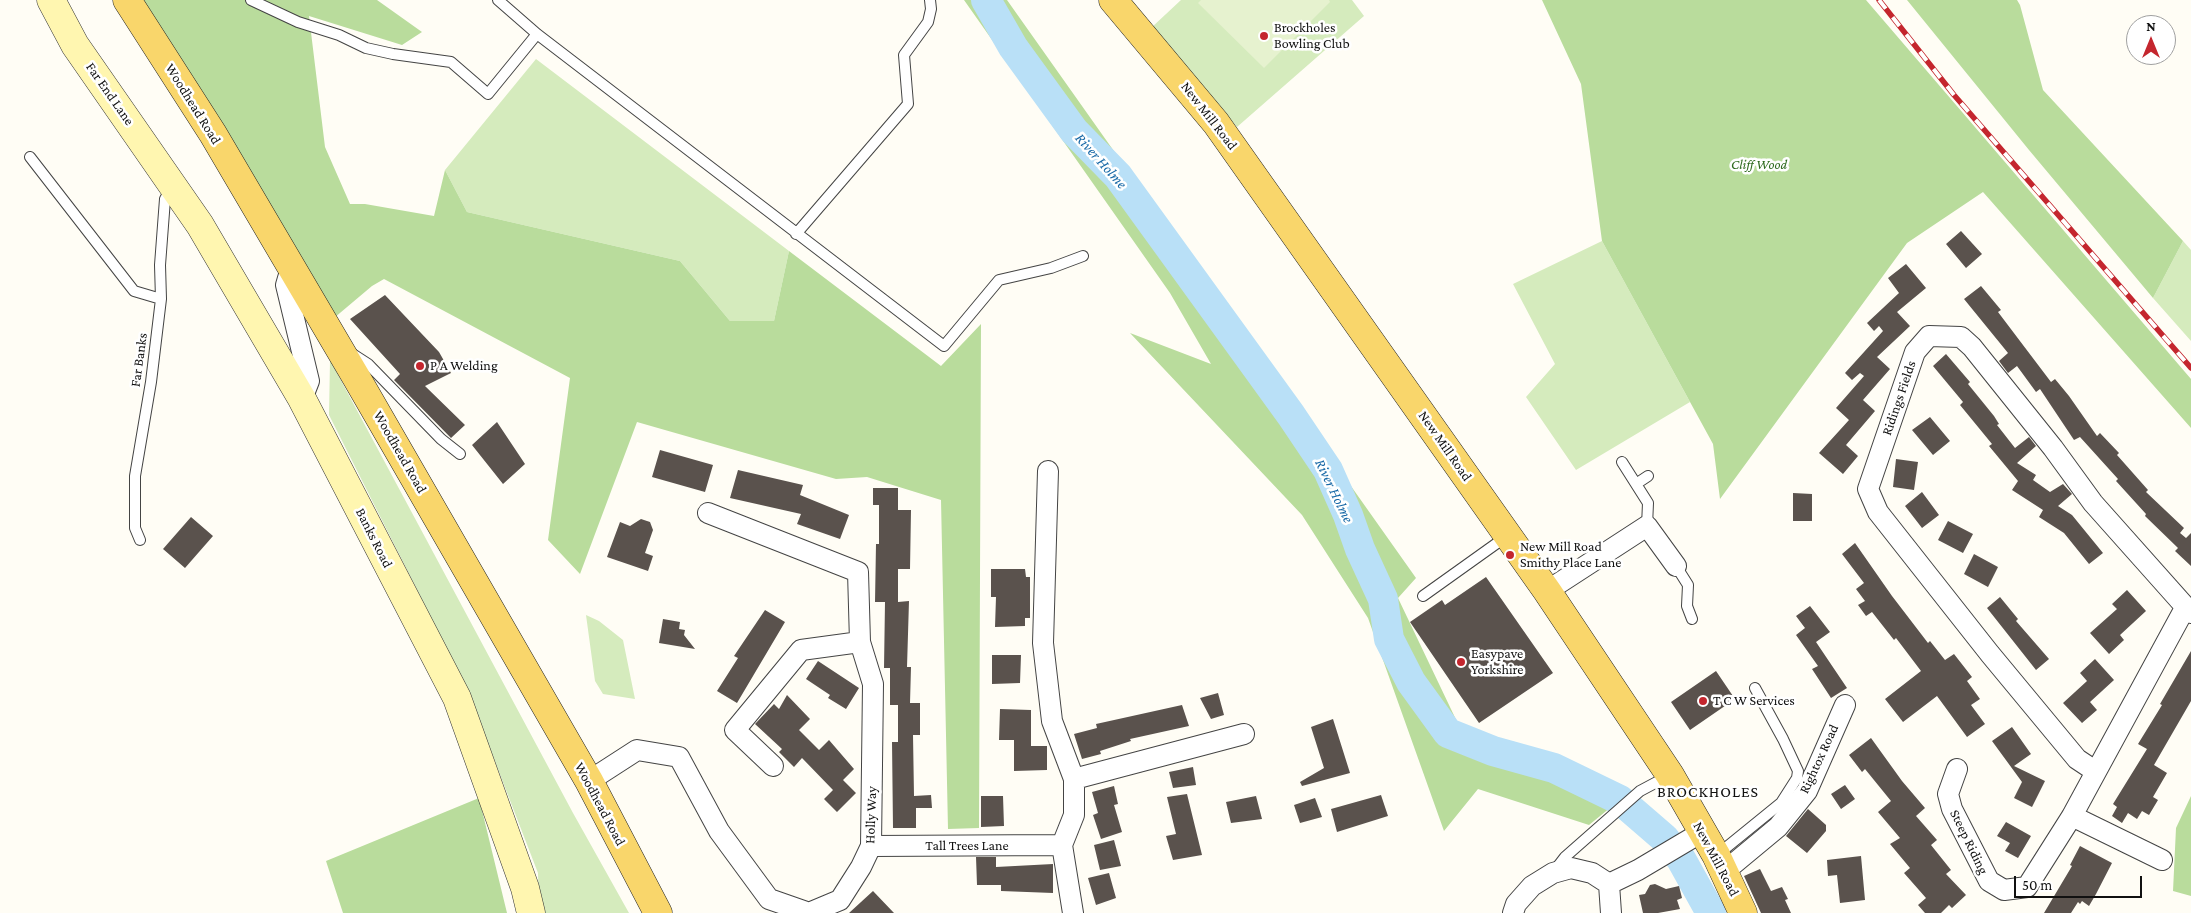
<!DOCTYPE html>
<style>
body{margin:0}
#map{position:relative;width:2191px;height:913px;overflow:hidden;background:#fffdf5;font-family:"Crimson Pro",serif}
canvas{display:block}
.north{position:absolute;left:2126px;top:15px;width:50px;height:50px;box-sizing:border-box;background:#fff;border:1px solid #a0a0a0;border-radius:50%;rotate:0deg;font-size:14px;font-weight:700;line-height:20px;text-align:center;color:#111}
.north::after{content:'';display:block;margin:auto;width:18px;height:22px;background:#c4262e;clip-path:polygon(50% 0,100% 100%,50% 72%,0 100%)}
.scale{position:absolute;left:2014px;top:876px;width:128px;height:22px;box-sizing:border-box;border:2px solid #111;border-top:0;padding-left:6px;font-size:15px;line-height:18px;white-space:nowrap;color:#111;-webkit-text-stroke:4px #fff;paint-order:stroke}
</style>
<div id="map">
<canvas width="2191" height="913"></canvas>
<div class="north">N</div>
<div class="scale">50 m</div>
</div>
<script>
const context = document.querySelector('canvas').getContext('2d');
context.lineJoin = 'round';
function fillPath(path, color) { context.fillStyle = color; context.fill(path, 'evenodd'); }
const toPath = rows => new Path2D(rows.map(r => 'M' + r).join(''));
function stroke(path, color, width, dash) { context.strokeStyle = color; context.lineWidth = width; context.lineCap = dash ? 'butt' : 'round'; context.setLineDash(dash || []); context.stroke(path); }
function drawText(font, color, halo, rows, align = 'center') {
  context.font = font + ' "Crimson Pro",serif'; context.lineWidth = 5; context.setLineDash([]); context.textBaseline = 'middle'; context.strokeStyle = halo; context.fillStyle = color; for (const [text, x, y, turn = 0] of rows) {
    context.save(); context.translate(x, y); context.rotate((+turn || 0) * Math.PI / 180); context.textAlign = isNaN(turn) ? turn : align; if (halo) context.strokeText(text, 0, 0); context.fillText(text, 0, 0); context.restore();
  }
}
const green = toPath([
 [1181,0,1352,0,1364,16,1237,127,1151,28],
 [536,59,789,251,774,321,730,321,680,261,467,212,445,170],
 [1602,241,1690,402,1576,470,1526,397,1555,364,1513,284],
 [2183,241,2191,250,2191,341,2153,298],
 [330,360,573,813,629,913,539,913,538,873,467,689,329,415],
 [586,615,599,621,623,640,635,699,603,694,595,681]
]);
const forest = toPath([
 [140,0,377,0,422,32,402,45,309,16,325,147,350,204,365,204,434,216,445,170,467,212,680,261,730,321,774,321,789,251,941,366,981,324,979,828,948,829,941,500,867,477,836,479,637,422,580,574,548,540,570,378,384,279,372,286,334,318],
 [964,0,1007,0,1416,578,1398,598,1460,728,1616,803,1589,825,1478,789,1444,831,1368,618,1302,515,1130,333,1211,364,1170,293],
 [1542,0,1866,0,2191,379,2191,428,1983,192,1907,243,1720,499,1713,444,1602,241,1581,84],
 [1907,0,2017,0,2020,5,2043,90,2183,241,2153,298,2029,150],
 [2191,796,2191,896,2173,891,2176,828],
 [479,798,507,913,343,913,326,861]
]);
const pitch = toPath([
 [1201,0,1329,0,1330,2,1264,68,1198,3]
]);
const river = toPath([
 [986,0,1013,47,1074,131,1118,176,1291,415,1328,470,1348,515,1360,549,1383,599,1389,639,1411,682,1448,733,1493,751,1554,768,1620,800,1664,838,1681,859,1711,913]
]);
const building = toPath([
 [1961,231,1982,254,1966,268,1946,244],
 [1906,264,1926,288,1897,312,1910,326,1877,357,1890,369,1863,400,1875,411,1846,445,1858,456,1843,474,1819,453,1849,420,1836,408,1864,376,1860,373,1852,380,1845,373,1883,331,1879,326,1874,331,1867,323,1899,293,1888,278],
 [1981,286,2001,310,1998,312,2051,382,2055,379,2069,396,2097,436,2100,433,2119,453,2117,455,2148,490,2146,492,2184,528,2180,533,2186,538,2191,533,2191,566,2175,551,2178,548,2145,516,2146,514,2116,481,2118,479,2080,437,2074,440,2040,389,2036,392,2017,366,2008,373,1999,361,2008,353,1964,299],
 [385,295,439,352,451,373,425,386,465,425,451,438,394,380,400,374,350,319],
 [1946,354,1970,382,1968,384,1994,416,1999,424,1997,425,2015,448,2029,437,2036,446,2017,463,2036,475,2033,480,2050,492,2063,484,2072,494,2058,506,2072,515,2103,553,2089,564,2064,533,2039,517,2043,510,2012,490,2018,481,1989,446,1992,444,1960,405,1963,402,1933,366],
 [1930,417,1950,441,1933,455,1912,430],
 [497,422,525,464,503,484,472,445],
 [660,450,713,465,705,492,652,477],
 [1896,459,1918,462,1914,490,1893,487],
 [738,470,803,485,800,495,849,515,840,539,797,524,801,514,730,498],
 [873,488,898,488,898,510,911,510,910,569,898,569,898,602,909,601,907,667,911,667,910,703,920,703,920,735,913,735,914,796,931,795,932,808,916,808,916,828,893,828,892,742,898,742,898,705,890,705,890,668,884,668,885,602,875,602,876,544,879,544,879,505,873,505],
 [1922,492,1939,515,1922,528,1905,506],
 [1793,493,1812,494,1812,521,1793,521],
 [191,517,213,536,185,568,163,549],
 [641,519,650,522,653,530,645,553,653,556,648,571,607,557,620,522,630,526],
 [1948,521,1973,534,1963,553,1938,540],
 [1855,543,1892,596,1928,643,1930,641,1945,660,1954,654,1972,677,1967,681,1980,699,1971,705,1985,724,1967,737,1937,696,1903,722,1885,699,1921,671,1896,638,1894,640,1872,612,1866,616,1858,605,1865,601,1856,589,1864,583,1842,554],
 [1974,554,1998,567,1988,587,1964,574],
 [991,569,1025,569,1026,577,1030,577,1030,618,1025,618,1025,626,995,627,996,597,991,597],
 [1486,577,1553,673,1479,723,1410,622,1442,600,1445,605],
 [2127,590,2146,611,2120,635,2124,640,2109,654,2090,633,2117,609,2112,604],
 [2000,597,2018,619,2016,621,2049,659,2036,670,1987,608],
 [1810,606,1830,632,1816,642,1847,688,1831,698,1812,669,1818,666,1796,635,1805,628,1796,616],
 [765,610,785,622,737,703,717,691,738,658,734,656],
 [663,619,680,622,679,629,685,630,684,635,695,649,659,643],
 [2191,651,2191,701,2154,765,2167,773,2153,797,2158,800,2149,815,2142,811,2137,819,2128,813,2122,823,2112,816,2117,807,2113,804,2147,749,2138,744,2162,705,2160,704],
 [992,655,1021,655,1020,683,992,684],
 [2095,659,2114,680,2090,702,2097,710,2082,723,2063,703,2087,681,2080,673],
 [818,661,859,688,846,709,828,698,830,695,806,679],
 [1716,671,1735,699,1690,730,1671,702],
 [1218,693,1224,715,1211,719,1200,698],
 [787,695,810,719,799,730,819,750,829,740,854,769,843,780,856,793,837,812,824,799,833,790,802,758,794,767,779,752,782,749,755,724,774,704,779,709],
 [1182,705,1189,726,1130,739,1131,741,1100,751,1101,754,1082,759,1074,734,1097,728,1096,724],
 [1000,709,1031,710,1031,746,1047,746,1047,770,1014,771,1014,740,999,740],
 [1333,719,1350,773,1302,786,1300,782,1324,768,1311,727],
 [2012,727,2031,754,2014,766,2045,781,2032,807,2014,798,2022,782,1992,741],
 [1871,738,1902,781,1925,808,1916,816,1937,840,1931,845,1951,870,1946,874,1966,895,1952,908,1949,905,1941,913,1925,913,1918,905,1926,898,1904,873,1910,868,1890,844,1900,838,1878,812,1891,801,1865,769,1862,772,1849,755],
 [1193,767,1196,785,1173,788,1169,772],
 [1845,785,1855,799,1841,809,1831,794],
 [1114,786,1118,804,1114,805,1122,832,1101,839,1093,815,1098,813,1092,792],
 [1187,794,1202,855,1173,860,1166,836,1176,834,1167,797],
 [1381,795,1388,816,1337,832,1331,809],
 [981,796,1003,796,1004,826,981,827],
 [1256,796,1262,819,1231,823,1226,802],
 [1315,798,1322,817,1300,823,1294,805],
 [1808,809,1826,825,1826,831,1807,853,1786,836],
 [2006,822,2031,836,2018,858,2005,851,2010,843,1997,836],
 [1114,840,1121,866,1100,870,1094,845],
 [2080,846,2112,863,2096,894,2089,906,2082,901,2080,904,2078,902,2071,913,2044,913,2072,866,2070,865],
 [1861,856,1865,900,1840,903,1837,875,1828,876,1827,860],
 [976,857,996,857,996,867,1053,864,1053,893,1001,891,1001,885,977,885],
 [1760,869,1771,891,1782,887,1788,899,1785,900,1791,913,1761,913,1744,876],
 [1109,873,1116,898,1096,905,1088,878],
 [1655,884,1666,889,1679,886,1682,898,1677,900,1680,909,1658,913,1643,913,1639,895,1645,894,1650,885],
 [873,891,894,913,849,913]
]);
const lane = toPath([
 [251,0,298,22,339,35,366,48,393,54,451,62,488,94,537,34],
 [498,0,537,34,944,346,999,280,1051,268,1083,256],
 [30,157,134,291,161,299],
 [796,234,908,104,904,55,928,22,931,9,930,0],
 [351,353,368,364,441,439,460,454],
 [1622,462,1648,503,1647,526],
 [1636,484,1648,476],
 [140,540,135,528,135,476,151,382,161,299,160,265,165,199,172,187],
 [1676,566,1688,585,1687,606,1692,619],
 [1423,596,1507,536],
 [1717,855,1781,803,1797,778,1798,771,1783,739,1755,688],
 [1555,870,1565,857,1640,791,1670,775]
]);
const street = toPath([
 [291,268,286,285,309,381,302,399],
 [1048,471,1043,643,1052,721,1074,779,1074,815,1062,845,1073,913],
 [1547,591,1647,526,1676,566],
 [773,766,735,730,801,650,860,642],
 [1957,769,1948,794,1952,809,1989,881,2004,890,2027,887,2072,816,2185,608],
 [2095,771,2077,759,1990,654,1878,512,1868,489,1915,352,1929,336,1961,337,1972,347,2053,448,2093,503,2191,613],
 [1074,779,1244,734],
 [589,781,637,750,679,757,719,831,769,899,809,913,840,900,861,867,871,846,873,684,860,642,858,572,708,513],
 [2072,816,2162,860],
 [871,846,1062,845],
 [1725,871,1778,827,1807,791,1845,705],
 [1609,884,1611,913],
 [1513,913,1516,904,1532,886,1553,873,1571,868,1592,873,1609,884,1638,870,1702,832]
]);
const secondary = toPath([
 [51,0,75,45,200,225,302,399,457,698,525,888,531,913]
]);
const primary = toPath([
 [127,0,213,134,356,377,589,781,658,913],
 [1113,0,1216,123,1547,591,1670,775,1716,855,1743,913]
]);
const rail = toPath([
 [1879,0,1954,95,2191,368]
]);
const markers = [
 [1264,36,5,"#c4262e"],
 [420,366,5,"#c4262e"],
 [1510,555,5,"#c4262e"],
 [1461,662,5,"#c4262e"],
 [1703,701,5,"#c4262e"]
];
const poiNames = [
 ["Brockholes",1274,28],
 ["Bowling Club",1274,44],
 ["P A Welding",430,366],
 ["New Mill Road",1520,547],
 ["Smithy Place Lane",1520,563],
 ["Easypave",1471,654],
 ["Yorkshire",1471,670],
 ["T C W Services",1713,701]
];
const streetNames = [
 ["Far End Lane",110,94,55],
 ["Woodhead Road",193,104,58],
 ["New Mill Road",1209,116,52],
 ["Far Banks",139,360,-82],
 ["Ridings Fields",1899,398,-71],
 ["New Mill Road",1445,446,55],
 ["Woodhead Road",400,452,60],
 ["Banks Road",374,538,63],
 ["Rightox Road",1819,759,-65],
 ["Woodhead Road",600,804,62],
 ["Holly Way",871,815,-88],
 ["Steep Riding",1969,842,64],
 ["Tall Trees Lane",967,846],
 ["New Mill Road",1716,859,62]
];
const parkNames = [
 ["Cliff Wood",1759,165]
];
const waterNames = [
 ["River Holme",1101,161,48],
 ["River Holme",1334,491,64]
];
const quarterNames = [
 ["BROCKHOLES",1708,792]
];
fillPath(green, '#d5ebbd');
fillPath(forest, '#b9dc9c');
fillPath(pitch, '#e6f2cf');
stroke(river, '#b9e0f7', 30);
fillPath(building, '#5a524d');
stroke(lane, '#444', 12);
stroke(street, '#444', 22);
stroke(secondary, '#333', 29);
stroke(primary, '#222', 29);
stroke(lane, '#fff', 10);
stroke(street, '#fff', 20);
stroke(secondary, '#fff6b0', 28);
stroke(primary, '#f9d66b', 28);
stroke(rail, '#c4262e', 5.5);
stroke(rail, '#fff', 4, [11]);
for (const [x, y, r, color] of markers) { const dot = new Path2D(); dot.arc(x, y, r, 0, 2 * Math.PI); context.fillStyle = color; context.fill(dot); stroke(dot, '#fff', 2); }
drawText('14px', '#111', '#fff', poiNames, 'left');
drawText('14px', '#111', '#fff', streetNames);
drawText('italic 14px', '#2f6b1f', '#fff', parkNames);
drawText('italic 15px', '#1768a6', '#fff', waterNames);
context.letterSpacing = '1px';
drawText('16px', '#111', '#fff', quarterNames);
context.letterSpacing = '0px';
</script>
